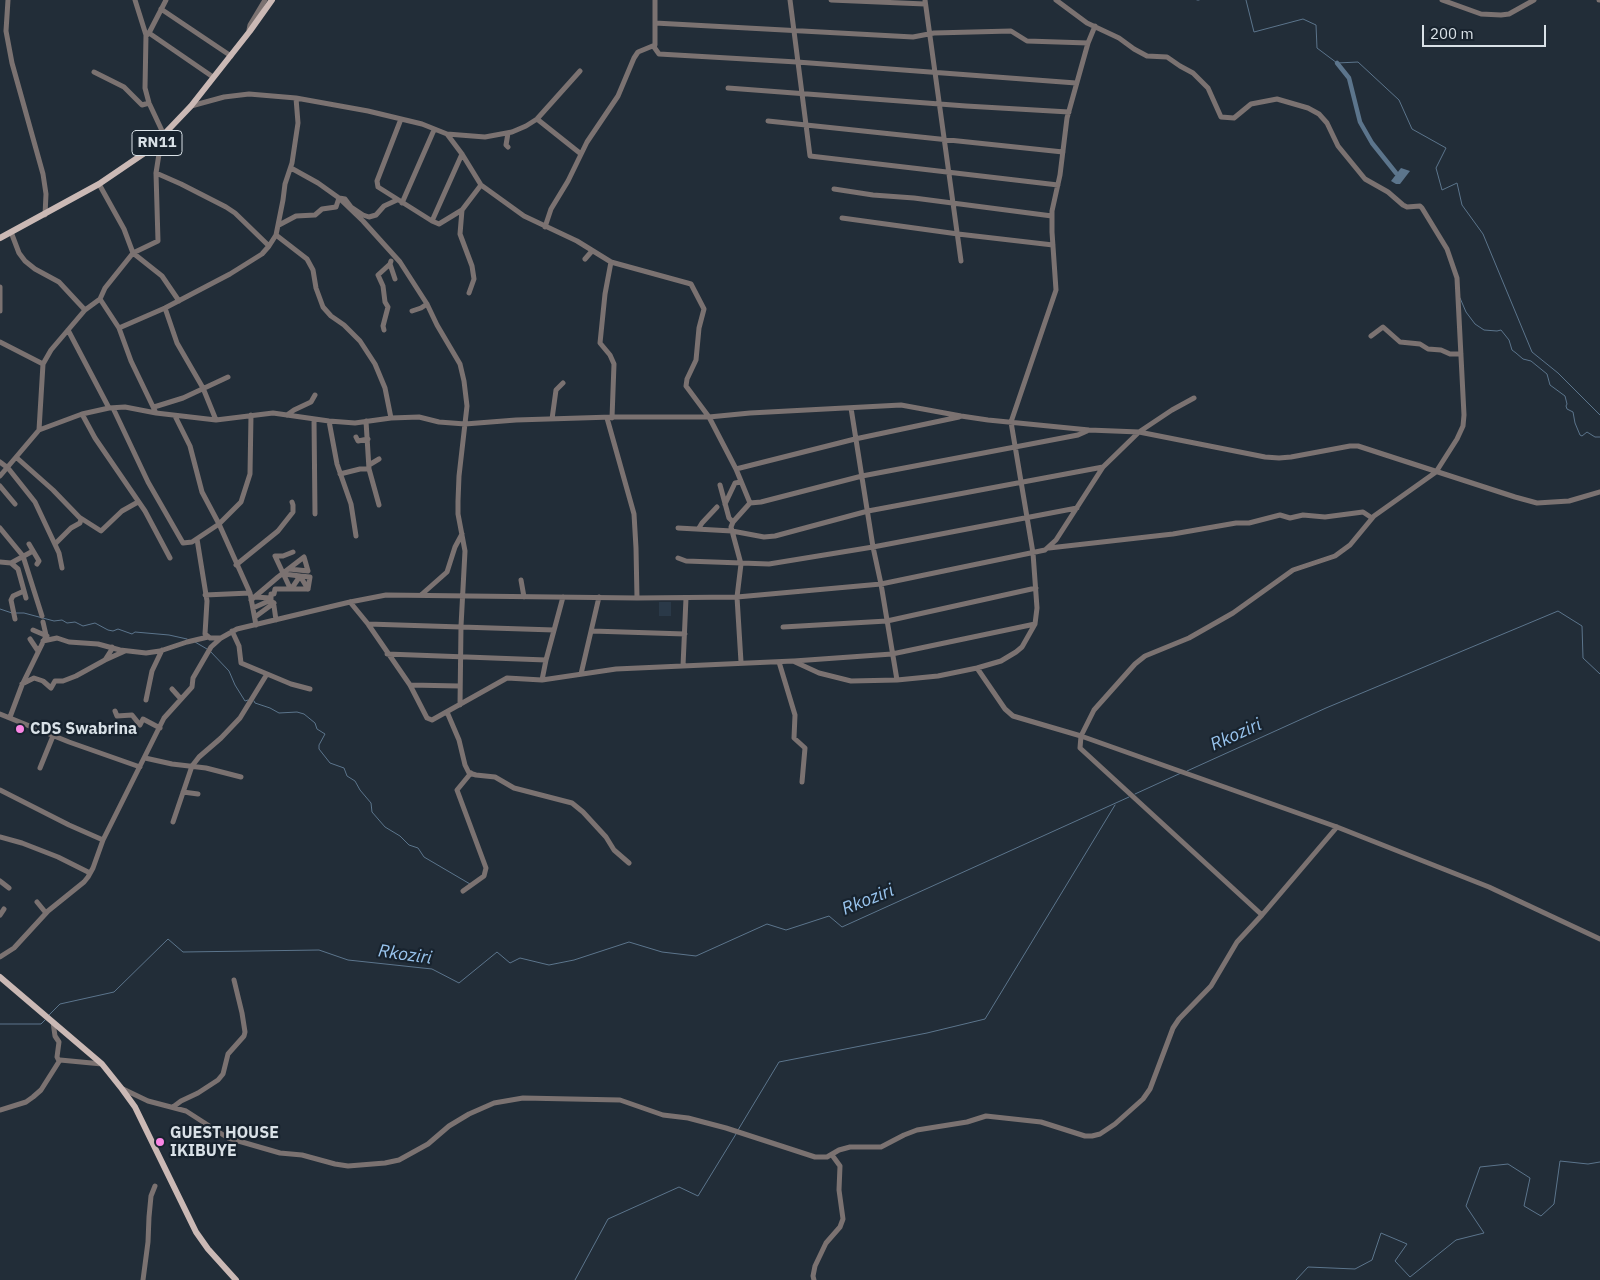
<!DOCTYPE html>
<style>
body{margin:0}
#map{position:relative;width:1600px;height:1280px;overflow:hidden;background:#222d38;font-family:"IBM Plex Sans",sans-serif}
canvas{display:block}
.scale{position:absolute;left:1422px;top:25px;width:124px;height:22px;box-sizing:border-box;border:2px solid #d9e1e7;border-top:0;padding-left:6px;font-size:15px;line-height:18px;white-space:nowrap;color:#d9e1e7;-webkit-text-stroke:4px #18232e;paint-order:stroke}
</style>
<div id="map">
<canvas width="1600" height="1280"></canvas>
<div class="scale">200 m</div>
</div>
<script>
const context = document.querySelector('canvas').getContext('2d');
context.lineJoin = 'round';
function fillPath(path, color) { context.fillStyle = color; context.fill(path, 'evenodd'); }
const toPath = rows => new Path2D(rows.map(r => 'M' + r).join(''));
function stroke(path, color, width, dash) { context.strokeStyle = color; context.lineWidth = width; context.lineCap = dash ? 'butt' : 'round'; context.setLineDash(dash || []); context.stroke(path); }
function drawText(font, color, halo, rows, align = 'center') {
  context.font = font + ' "IBM Plex Sans",sans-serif'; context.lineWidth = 4.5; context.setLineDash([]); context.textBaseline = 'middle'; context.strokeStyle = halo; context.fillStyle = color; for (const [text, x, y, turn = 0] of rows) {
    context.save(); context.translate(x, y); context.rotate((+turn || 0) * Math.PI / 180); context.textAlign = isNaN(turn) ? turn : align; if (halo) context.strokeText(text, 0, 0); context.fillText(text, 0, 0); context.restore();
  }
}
const built = toPath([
 [659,602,671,602,671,616,659,616]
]);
const water = toPath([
 [1401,168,1410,171,1400,184,1396,184,1391,181]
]);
const stream = toPath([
 [1197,0,1199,0],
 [1246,0,1254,32,1303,19,1316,25,1317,48,1337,63,1358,62,1399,100,1412,129,1446,148,1436,168,1442,190,1457,183,1462,205,1483,234,1532,352,1558,373,1600,415],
 [1460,298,1466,312,1475,324,1484,330,1497,331,1501,330,1509,340,1512,350,1516,353,1523,359,1531,361,1547,374,1550,385,1565,396,1567,404,1566,406,1567,409,1573,412,1575,423,1580,435,1582,436,1587,432,1595,437,1600,437],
 [0,609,12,613],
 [16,613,24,613,54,621,62,620,67,623,75,622,83,626,95,623,108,630,113,631,118,629,132,634,135,632,169,635,187,639],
 [195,642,207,649],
 [210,651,229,671,235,685,245,701,248,700],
 [254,701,255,703,270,708,279,713,297,712,304,714,315,723,317,729,325,734,319,745,319,749,330,763,344,768,347,776,355,781,360,790,371,803,372,812,385,827,400,836,409,845,418,848,424,857,470,884],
 [1187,771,1326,708,1558,611,1582,626,1583,658,1600,674],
 [1135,794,1181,773],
 [49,1015,60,1004,114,992,168,939,183,952,319,950,348,960,432,969,459,983,497,952,510,963,520,958,549,965,574,960,629,942,662,952,696,956,767,924,786,930,829,916,842,927,1129,797],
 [0,1024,41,1024,45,1020],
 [738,1130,779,1062,927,1033,985,1019,1115,805],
 [575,1280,608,1219,679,1187,698,1196,736,1134],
 [1296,1280,1308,1267,1355,1269,1372,1260,1381,1233,1407,1244,1395,1261,1410,1277,1456,1240,1484,1233,1466,1206,1480,1167,1508,1164,1530,1178,1524,1206,1541,1216,1554,1204,1560,1161,1588,1164,1600,1162]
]);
const canal = toPath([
 [1337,63,1349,78,1360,122,1372,143,1396,173]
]);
const minor = toPath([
 [8,0,6,31,12,63,43,174,46,194,45,215],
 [790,0,810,156,1058,185],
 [831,0,925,4],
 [925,0,961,261],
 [1056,0,1087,23,1119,38,1134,49,1147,56,1167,57,1180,66,1193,73,1208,88,1221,117,1234,118,1251,104,1277,99,1308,108,1319,114,1327,123,1338,146,1365,179,1388,192,1403,205,1407,207,1420,206,1422,208,1447,249,1457,278,1464,415,1463,426,1457,439,1436,472,1374,516,1350,545,1335,556,1293,570,1233,613,1189,638,1145,656,1135,664,1094,710,1081,736,1080,748,1262,915],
 [1442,0,1481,14,1501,15,1509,14,1534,0],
 [1599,0,1600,0],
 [161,9,231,56],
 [655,23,913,37,934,33,1011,31,1027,41,1088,43],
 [249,30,250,25,265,0],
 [149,33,213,77],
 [147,35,149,33,166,0],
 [654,47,659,54,797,62,1076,83],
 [94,72,124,87,142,105,149,103],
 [728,88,966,106,1069,112],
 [191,106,224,97,249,94,296,98,368,111,422,124,447,134,462,154,481,185,524,216,577,241,611,262,691,284,704,309,699,328,696,360,687,379,686,386,709,417,736,469,750,503],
 [401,119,377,181,378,187,432,221,439,224,462,210,481,185],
 [537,119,581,154],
 [768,121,1063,152],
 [508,133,506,145,508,147],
 [447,134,485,137,512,132,526,126,537,119,580,71],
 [291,168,318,183,339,198,363,221,400,262,427,304,437,325,460,364,464,381,467,406,459,476,458,501,458,514,465,551,461,626,460,705],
 [156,173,181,184,226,207,235,213,269,246],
 [99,184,124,229,133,253,162,276,179,301],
 [834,189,873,195,914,198,1052,216],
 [402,203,434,130],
 [462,210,460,234,472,266,474,279,469,293],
 [842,218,958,234,1053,245],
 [432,221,462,154],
 [279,225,296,216,315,215,322,209,336,207,339,198,345,199,351,207,363,215,369,217,376,215,384,206,397,200],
 [545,227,551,209,568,181,587,142,618,96,634,58,638,52,655,45,655,0],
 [11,232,19,253,25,261,35,269,59,282,85,310],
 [276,235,307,259,313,270,316,288,323,307,331,316,344,325,360,341,375,364,385,388,391,418],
 [585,259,592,251],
 [391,261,390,264,395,279],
 [611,262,605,294,600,343,610,355,614,364,612,418],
 [0,287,0,311],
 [100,299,119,328,131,361,156,413],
 [165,308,177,343,203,388,216,420],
 [412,311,421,308,427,304],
 [119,328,165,308,230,274,262,254,269,246,276,235,283,200,285,184,292,163,298,123,296,98],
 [68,330,109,408],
 [384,330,383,326,388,307,385,302,383,286,378,275,390,264],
 [1371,336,1383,327,1400,342,1420,344,1428,349,1441,350,1450,354,1461,354],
 [0,342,43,364],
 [154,407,183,398,228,377],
 [113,408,148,482,183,543,192,542,219,524,241,502,250,474,251,415],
 [851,408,873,547,881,584,897,680],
 [82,414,95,438,145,511,170,558],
 [287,415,294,410,311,402,315,395],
 [175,416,190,446,202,492,219,524,250,593,256,625],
 [607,418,634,514,636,548,637,598],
 [314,419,315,514],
 [552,419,556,390,563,383],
 [329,421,337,464,351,504,356,536],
 [366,421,369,469,379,505],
 [39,430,82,414,109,408,125,407,156,413,216,420,273,413,329,421,355,423,391,418,419,417,439,422,465,424,516,420,612,417,709,417,750,413,901,405,961,416,988,420,1089,430,1139,432,1172,410,1194,398],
 [356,437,358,441,368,439],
 [17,458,53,490,81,519,80,523,71,528,55,544],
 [0,462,8,468,35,502,59,553,62,568],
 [369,465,379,459],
 [736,469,855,439,959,417],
 [340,474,360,469,369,469],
 [0,476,39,430,43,364,51,350,85,310,100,299,105,288,133,253,158,241,156,173,159,154,164,135,149,103,145,88,146,35,135,0],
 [720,485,729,518,733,522],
 [0,486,15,504],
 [725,504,735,483,741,482],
 [79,517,101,531,122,511,138,502],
 [0,528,23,556,42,616],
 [678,528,732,531,764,537,775,536,868,511,1103,467],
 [699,528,702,523,717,507],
 [197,539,207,601,205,634,210,638,221,638],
 [29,544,39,561,37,564],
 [1049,548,1173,534,1236,523,1249,523,1280,515,1290,518,1303,515,1325,517,1363,512,1372,518],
 [678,558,686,561,769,564,873,547,1077,508],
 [0,562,11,563,33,551],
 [11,563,18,569,26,598],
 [236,565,278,531,293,512,293,505,292,502],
 [284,574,300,576,292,588],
 [521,580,524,597],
 [290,588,275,556,283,556,293,552],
 [205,595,250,593],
 [421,595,447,572,455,547,462,534],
 [254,597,271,598],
 [251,600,278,577,304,557,308,571,289,569],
 [350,602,368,624,410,685,427,718,432,720,507,678,542,680,616,669,793,661,819,673,851,681,897,680,938,676,977,668,1001,661,1016,652,1022,647,1035,624,1037,608,1033,553,1011,422,1056,290,1052,232,1052,211,1060,175,1067,118,1088,43,1095,26],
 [253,608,271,600],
 [255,617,274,603],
 [15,619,11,600,13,596,24,591],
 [276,620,274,606,271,600,271,594,274,594,275,589,308,589,310,577,300,576,308,589],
 [368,624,554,630],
 [783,627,887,621,1036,588],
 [33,630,47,636],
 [232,631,239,646,241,663,291,684,310,689],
 [592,631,685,634],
 [30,639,38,651],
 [43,641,57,638,69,642,98,644,120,650,146,653,160,651,187,642,208,637],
 [387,654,546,660],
 [105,660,125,651],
 [794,661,892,654,1035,624],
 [741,662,737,597,741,564,731,527,733,522,750,503,761,502,862,476,1015,447,1078,435,1087,431],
 [779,662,795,715,794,738,805,748,802,782],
 [683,666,686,598],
 [977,668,1005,709,1013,716,1081,736,1337,827,1489,887,1600,939],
 [581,674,599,597],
 [542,680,546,660,563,597],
 [22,684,34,678,43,681,51,688,55,681,63,681,76,676,105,660,112,649,112,647],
 [410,685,459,686],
 [172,689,181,699],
 [146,700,152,671,162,650],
 [115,711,117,716,132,715,140,725,143,719,160,728],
 [447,712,459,740,465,765,469,773,476,775,495,777,514,788,572,803,583,812,606,837,614,850,629,863],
 [0,714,69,742,140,767],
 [10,717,22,685,45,638,46,635,43,622],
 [145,758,172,764,206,768,241,777],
 [40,768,53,736],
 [0,790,69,825,103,840],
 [183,792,198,794],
 [173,822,192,766,199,757,221,738,240,718,267,674],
 [0,837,22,843,58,857,90,873],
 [0,881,9,888],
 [463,891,484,876,486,868,457,790,471,773],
 [37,902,46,913],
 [0,915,4,909],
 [0,957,14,948,48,911,84,882,88,877,93,868,103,840,164,718,192,687,193,678,211,647,221,638,237,629,350,602,386,595,637,598,737,597,881,584,1045,550,1056,540,1103,467,1139,432,1265,457,1279,458,1291,457,1350,446,1358,446,1515,497,1537,503,1569,501,1600,492],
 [53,1022,55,1036,59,1042,57,1057,59,1061],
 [123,1089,148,1101,186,1111,228,1138,280,1153,302,1155,335,1164,348,1166,385,1163,399,1160,428,1144,449,1126,469,1114,494,1103,523,1098,620,1100,663,1115,688,1118,726,1128,815,1157,827,1157,839,1150,850,1147,881,1147,904,1135,917,1130,967,1122,986,1116,1041,1122,1085,1136,1092,1136,1100,1134,1115,1124,1143,1099,1150,1089,1173,1028,1179,1019,1211,986,1237,942,1262,915,1337,827],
 [173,1107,181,1101,198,1093,218,1080,223,1074,228,1054,244,1036,245,1032,242,1013,234,980],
 [0,1110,26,1102,33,1097,41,1090,60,1060,102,1064],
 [143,1280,148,1242,149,1217,151,1196,155,1186],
 [814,1280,813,1276,815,1266,826,1243,840,1227,843,1219,839,1190,840,1166,832,1155]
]);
const major = toPath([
 [0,238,99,184,149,150,191,106,250,31,272,0],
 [0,977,102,1064,122,1089,135,1107,196,1232,208,1249,236,1280]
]);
const markers = [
 [20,729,5,"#fb86e5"],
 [160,1142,5,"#fb86e5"]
];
const shields = [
 [157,143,50]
];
const shieldNames = [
 ["RN11",157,143]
];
const poiNames = [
 ["CDS Swabrina",30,729],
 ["GUEST HOUSE",170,1133],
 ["IKIBUYE",170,1151]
];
const waterNames = [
 ["Rkoziri",1236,735,-24],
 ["Rkoziri",868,900,-22],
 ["Rkoziri",405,955,8]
];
fillPath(built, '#2a3948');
fillPath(water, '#5c758c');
stroke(stream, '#5c758c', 1);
stroke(canal, '#5c758c', 4.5);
stroke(minor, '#7b7271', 5);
stroke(major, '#cbb9b5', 6);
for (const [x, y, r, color] of markers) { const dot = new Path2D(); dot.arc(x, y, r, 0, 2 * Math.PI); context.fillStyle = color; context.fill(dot); stroke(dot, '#18232e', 2); }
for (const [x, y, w] of shields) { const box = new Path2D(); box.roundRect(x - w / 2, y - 12.5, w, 25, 4); context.fillStyle = '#18232e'; context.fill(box); stroke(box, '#d9e1e7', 1); }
drawText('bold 15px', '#d9e1e7', null, shieldNames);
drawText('bold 16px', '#d9e1e7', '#18232e', poiNames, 'left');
drawText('italic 18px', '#99c5ef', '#18232e', waterNames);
</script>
